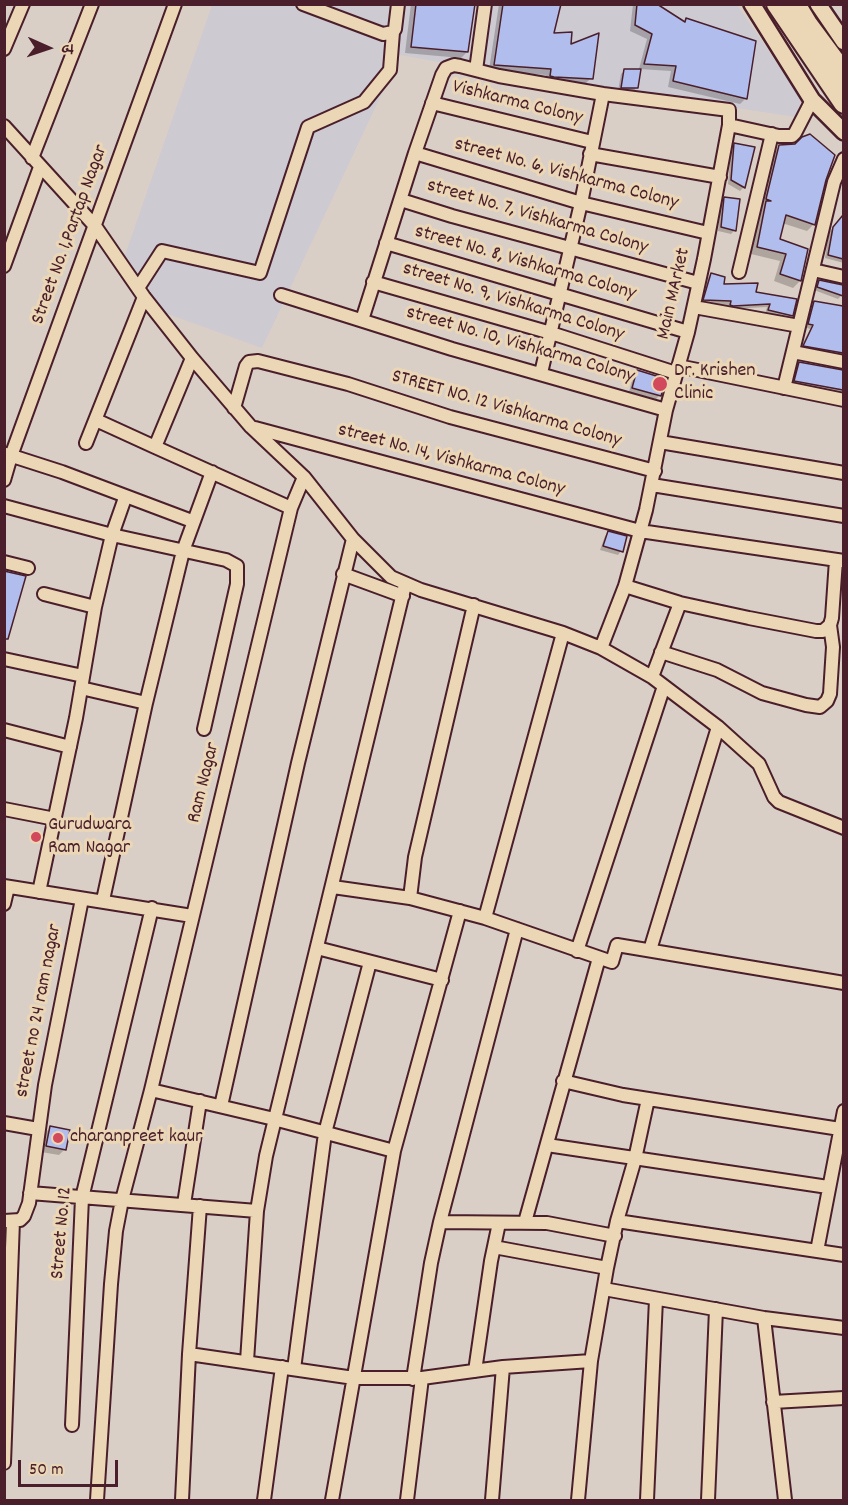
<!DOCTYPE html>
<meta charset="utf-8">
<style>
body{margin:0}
#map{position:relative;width:848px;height:1505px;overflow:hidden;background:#dacfc6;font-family:Dekko,"Playpen Sans Deva",sans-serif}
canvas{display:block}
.frame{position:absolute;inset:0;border:6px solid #4a1f2b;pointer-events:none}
.north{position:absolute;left:18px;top:18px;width:60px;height:60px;-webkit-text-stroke:4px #ebd7b5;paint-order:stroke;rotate:93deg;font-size:16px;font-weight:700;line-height:24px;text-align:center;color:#4a1f2b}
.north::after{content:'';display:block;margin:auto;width:21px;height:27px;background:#4a1f2b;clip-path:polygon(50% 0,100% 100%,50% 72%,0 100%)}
.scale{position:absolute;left:18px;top:1460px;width:100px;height:27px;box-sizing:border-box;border:3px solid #4a1f2b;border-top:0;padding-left:8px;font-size:18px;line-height:21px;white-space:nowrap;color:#4a1f2b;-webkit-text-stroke:4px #ebd7b5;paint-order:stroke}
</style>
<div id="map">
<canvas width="848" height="1505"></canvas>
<div class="frame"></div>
<div class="north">उ</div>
<div class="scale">50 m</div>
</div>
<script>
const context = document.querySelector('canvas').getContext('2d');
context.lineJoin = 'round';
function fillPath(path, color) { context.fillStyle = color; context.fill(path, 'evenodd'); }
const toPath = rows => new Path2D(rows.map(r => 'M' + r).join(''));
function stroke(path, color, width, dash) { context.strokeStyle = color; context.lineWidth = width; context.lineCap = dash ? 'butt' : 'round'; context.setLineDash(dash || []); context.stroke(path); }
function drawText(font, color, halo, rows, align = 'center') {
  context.font = font + ' Dekko,sans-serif'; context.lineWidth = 6; context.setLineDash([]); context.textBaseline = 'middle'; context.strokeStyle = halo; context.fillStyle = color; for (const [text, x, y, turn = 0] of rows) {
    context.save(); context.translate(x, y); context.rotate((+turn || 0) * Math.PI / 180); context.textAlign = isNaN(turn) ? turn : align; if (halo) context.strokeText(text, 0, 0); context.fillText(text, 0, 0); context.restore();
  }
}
const built = toPath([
 [212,5,737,5,802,99,796,117,472,68,400,55,262,348,165,313,125,255]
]);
const shadow = toPath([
 [411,4,474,4,467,52,461,58,405,53],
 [499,4,559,4,552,34,569,46,591,78,585,84,548,82,545,82,546,75,489,70],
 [633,4,654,4,683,23,686,20,745,99,740,104,668,87,671,71,639,69,647,39,630,31],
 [625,70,637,88,633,91,618,91,621,74],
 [734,145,744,187,740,191,728,184,731,149],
 [779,147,814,224,807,231,782,223,778,240,806,250,800,281,793,288,774,281,780,261,751,254,772,154],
 [724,199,735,230,731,234,718,231,721,203],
 [844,217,844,263,825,258,829,232],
 [711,274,722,285,755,293,795,300,792,316,788,320,765,314,767,307,729,309,727,309,728,305,701,303,708,278],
 [819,281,844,286,842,295,838,299,814,290],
 [814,303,844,307,844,359,800,349,810,329,805,327,810,307],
 [799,363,844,372,844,397,791,385,795,367],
 [637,372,660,395,656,399,629,392,633,376],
 [608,533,621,551,618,555,600,550,605,536],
 [51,1127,65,1149,59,1155,41,1152,45,1133]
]);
const building = toPath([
 [416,4,475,4,468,52,411,47,416,4],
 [503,4,561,4,554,33,572,32,571,44,599,33,593,79,554,77,550,76,551,69,494,65,503,4],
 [637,4,657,4,685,22,686,18,756,41,747,99,673,81,676,66,644,64,652,34,635,25,637,4],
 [624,69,641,69,638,88,621,88,624,69],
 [810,134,835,155,826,180,815,225,786,215,780,239,808,249,801,281,780,274,786,254,757,247,766,201,771,201,766,199,779,145,795,144,802,137,810,134],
 [734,143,755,147,745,188,731,180,734,143],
 [724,197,740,199,736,231,721,227,724,197],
 [843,215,843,259,828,255,833,227,843,215],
 [711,273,725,277,724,284,758,283,756,292,797,299,793,316,768,310,770,304,733,306,730,305,731,301,703,300,711,273],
 [819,280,843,285,843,296,817,287,819,280],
 [814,301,843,306,843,353,803,346,813,325,808,324,814,301],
 [799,362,843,370,843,390,794,381,799,362],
 [637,370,666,379,661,396,632,388,637,370],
 [608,531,627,536,623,552,603,546,608,531],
 [4,571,26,576,8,639,4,639,4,571],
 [50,1126,70,1130,66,1150,46,1146,50,1126]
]);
const minor = toPath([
 [303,4,383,34,393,32,395,29,398,4],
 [4,49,23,4],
 [476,70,485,4],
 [432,103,592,142],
 [729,125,779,136,792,136,795,133,812,100],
 [4,126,95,226,144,297,192,358,251,427,304,477,353,539,391,577,421,590,563,633,601,648,652,677,718,727,759,764,774,797,779,802,844,828],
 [415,153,581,203,708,233],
 [590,154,720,177],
 [32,158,92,4],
 [401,200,452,216,698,283],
 [386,243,688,332],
 [4,266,40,167],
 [813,270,844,277],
 [739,272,772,134],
 [373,282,551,333,676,373],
 [138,288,162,251,260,273,308,127,364,102,390,70,393,32],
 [281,295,452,349,666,410],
 [694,307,799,326],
 [362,320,415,153,442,75,446,68,454,65,460,66,499,76,603,94,729,110,729,125,704,259,688,332,666,410,646,510,625,586,601,648],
 [793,352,844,362],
 [192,358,155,447,291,508],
 [678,366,844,400],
 [541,373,581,203,603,94],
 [784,388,834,182,844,159],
 [234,408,246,366,249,362,258,361,348,384,450,417,655,471],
 [96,420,155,447],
 [255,428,640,531,844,561],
 [660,442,844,473],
 [86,443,144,297],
 [6,454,62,472,192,521],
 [4,480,11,456,175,4],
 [652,485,844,516],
 [4,506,112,535,226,560,237,566,237,584,204,729],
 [4,562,28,568],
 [343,574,403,596],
 [625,586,680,603,749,618,816,631,823,631,830,625,832,618,836,560],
 [44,594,95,607],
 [661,652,717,670,762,693,806,705,820,707,827,701,830,694,833,647,830,625],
 [4,659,83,676],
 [652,677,680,603],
 [81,688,146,703],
 [4,730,70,747],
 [4,809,55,819],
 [4,886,192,916],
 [333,887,410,898,485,918,612,962,617,945,844,983],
 [39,892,76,718,95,607,112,535,125,498],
 [410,898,415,857,474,605],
 [103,900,146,703,183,551,212,472],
 [4,904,8,887],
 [485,918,563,633],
 [317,948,442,980],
 [650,950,718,727],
 [577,951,664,686],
 [563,1081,623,1095,840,1129],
 [151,1090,274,1119,394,1151],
 [221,1106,298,763,353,539],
 [4,1123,38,1129],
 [547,1145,828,1187],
 [30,1193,257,1211],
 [184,1204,200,1101],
 [4,1221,20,1220,24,1216,29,1203,45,1085,82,899],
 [617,1221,844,1255],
 [440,1222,547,1223,615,1236],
 [525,1222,599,958],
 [494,1247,607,1268],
 [817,1251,844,1111],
 [604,1289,764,1318,844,1328],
 [764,1318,785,1500],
 [189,1354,354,1378,422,1378,503,1367,591,1361],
 [247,1361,257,1211,266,1156,405,585],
 [294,1369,325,1133,370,962],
 [475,1371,491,1261,499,1223],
 [413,1379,431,1263,440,1222,517,929],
 [773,1402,844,1398],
 [72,1425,82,1198,152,908],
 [4,1463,13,1221],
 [97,1500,111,1284,116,1231,122,1200,151,1090,291,508,304,477],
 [182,1500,189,1354,200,1206],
 [264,1500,282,1367],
 [332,1500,394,1151,460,911],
 [407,1500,422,1378],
 [492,1500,503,1367],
 [578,1500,591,1361,607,1268,617,1221,635,1159,648,1099],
 [647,1500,656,1299],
 [708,1500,716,1309]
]);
const tertiary = toPath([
 [752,4,812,100,844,132],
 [818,4,844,42]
]);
const primary = toPath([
 [777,4,844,103],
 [795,4,807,24,844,74]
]);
const markers = [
 [660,384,8,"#d1495b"],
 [36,837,6,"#d1495b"],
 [58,1138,6,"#d1495b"]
];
const streetNames = [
 ["Vishkarma Colony",517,104,14],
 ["street No. 6, Vishkarma Colony",566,175,15],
 ["street No. 7, Vishkarma Colony",537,218,16],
 ["Street No. 1,Partap Nagar",71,235,-70],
 ["street No. 8, Vishkarma Colony",525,264,16],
 ["Main MArket",675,294,-77],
 ["street No. 9, Vishkarma Colony",513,303,17],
 ["street No. 10, Vishkarma Colony",520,346,16],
 ["STREET NO. 12 Vishkarma Colony",506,410,16],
 ["street No. 14, Vishkarma Colony",451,461,15],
 ["Ram Nagar",205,783,-76],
 ["street no 24 ram nagar",40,1011,-79],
 ["Street No. 12",63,1233,-85]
];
const poiNames = [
 ["Dr. Krishen",674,372],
 ["Clinic",674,395],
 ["Gurudwara",48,826],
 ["Ram Nagar",48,849],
 ["charanpreet kaur",70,1138]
];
fillPath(built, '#cecad2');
fillPath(shadow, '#0003');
fillPath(building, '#b1bded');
stroke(building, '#4a1f2b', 1.5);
stroke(minor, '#4a1f2b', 16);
stroke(tertiary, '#4a1f2b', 20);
stroke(primary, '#4a1f2b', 24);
stroke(minor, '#ebd7b5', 12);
stroke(tertiary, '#ebd7b5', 15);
stroke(primary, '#ebd7b5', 20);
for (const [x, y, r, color] of markers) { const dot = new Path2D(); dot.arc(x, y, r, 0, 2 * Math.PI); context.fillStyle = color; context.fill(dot); stroke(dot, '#ebd7b5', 2); }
drawText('20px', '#4a1f2b', '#ebd7b5', streetNames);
drawText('20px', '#4a1f2b', '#ebd7b5', poiNames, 'left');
</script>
